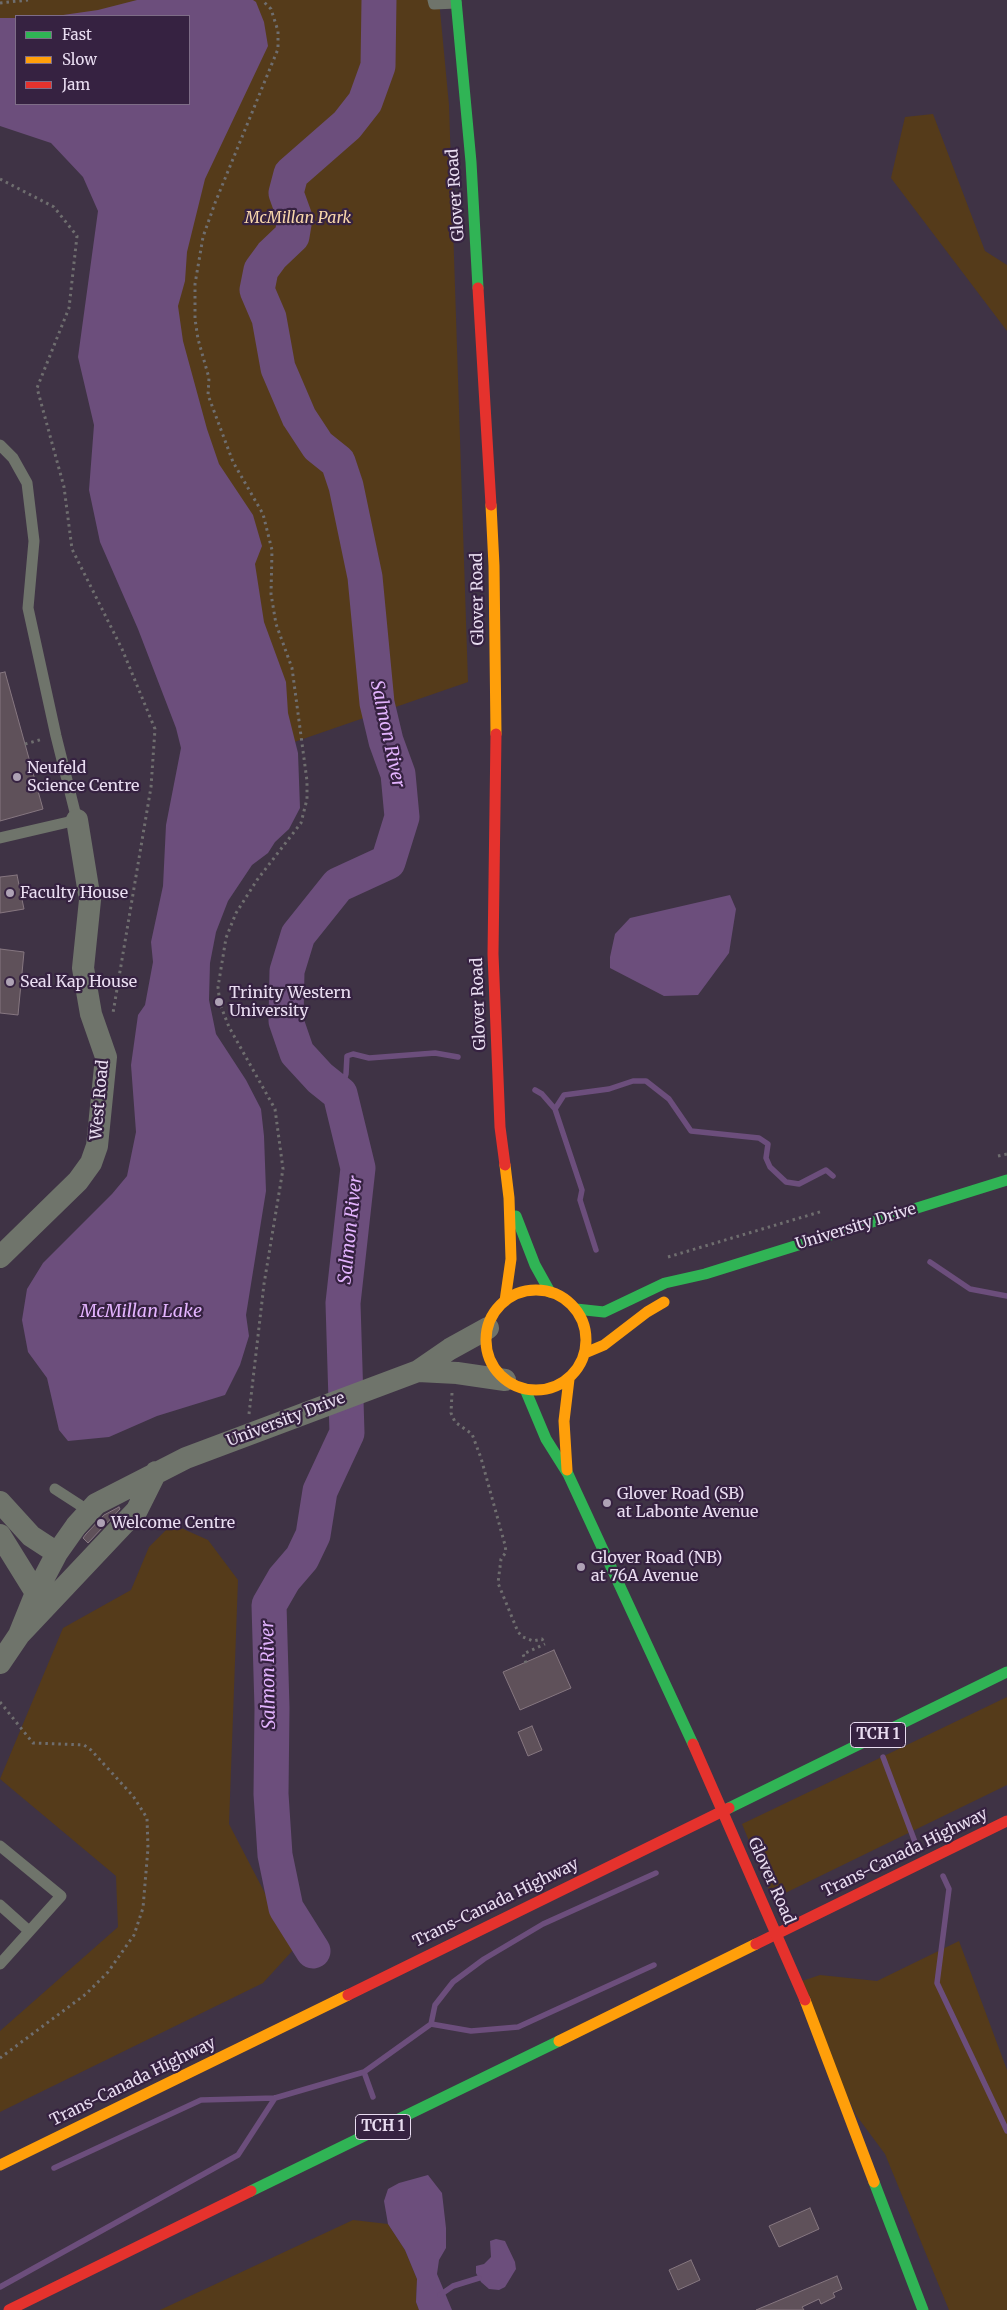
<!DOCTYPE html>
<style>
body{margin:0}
#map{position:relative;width:1007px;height:2310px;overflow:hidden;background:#3f3345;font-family:Merriweather,serif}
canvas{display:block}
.legend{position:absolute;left:15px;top:15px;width:175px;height:90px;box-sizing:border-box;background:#362241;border:1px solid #7e6d87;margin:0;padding:6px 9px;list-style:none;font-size:15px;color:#e9ddf1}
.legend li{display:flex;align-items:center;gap:10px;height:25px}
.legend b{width:25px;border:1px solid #7e6d87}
</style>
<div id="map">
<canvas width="1007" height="2310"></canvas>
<ul class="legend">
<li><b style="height:6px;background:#30b455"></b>Fast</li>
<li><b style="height:6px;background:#ff9f0a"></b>Slow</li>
<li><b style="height:6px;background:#e5322d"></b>Jam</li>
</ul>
</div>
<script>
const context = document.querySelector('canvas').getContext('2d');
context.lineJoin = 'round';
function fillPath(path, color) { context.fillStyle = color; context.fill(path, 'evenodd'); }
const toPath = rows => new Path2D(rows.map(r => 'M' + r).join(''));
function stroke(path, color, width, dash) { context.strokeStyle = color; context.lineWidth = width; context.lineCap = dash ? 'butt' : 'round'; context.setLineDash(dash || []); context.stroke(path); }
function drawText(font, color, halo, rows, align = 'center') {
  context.font = font + ' Merriweather,serif'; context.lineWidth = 4.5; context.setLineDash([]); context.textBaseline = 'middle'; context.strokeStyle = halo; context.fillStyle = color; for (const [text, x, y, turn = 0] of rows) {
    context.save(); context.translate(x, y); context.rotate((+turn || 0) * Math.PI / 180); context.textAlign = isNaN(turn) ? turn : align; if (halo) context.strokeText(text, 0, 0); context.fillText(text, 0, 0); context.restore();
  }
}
const green = toPath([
 [0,0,439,0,449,105,468,682,248,758,116,104,189,104,189,16,16,16,16,43,0,36],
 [933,114,985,251,1007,265,1007,331,891,178,905,117],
 [172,1524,208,1540,238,1580,229,1824,294,1949,263,1983,0,2112,0,2031,118,1927,116,1876,0,1779,63,1628,131,1590,149,1547],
 [1007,1697,1007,1785,773,1899,742,1824],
 [959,1941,1007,2070,1007,2310,949,2310,885,2154,856,2115,796,1983,820,1975,877,1981],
 [353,2220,388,2224,405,2250,417,2279,416,2302,419,2310,160,2310]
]);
const water = toPath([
 [137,0,253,0,256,2,264,22,268,46,205,179,187,252,185,281,178,306,183,341,207,429,219,464,253,515,262,546,255,564,264,622,286,682,288,713,298,753,300,808,289,829,275,842,268,853,252,865,228,901,216,932,210,963,209,1000,216,1034,246,1080,261,1109,264,1136,266,1191,246,1315,249,1336,240,1365,225,1395,157,1416,109,1437,68,1441,59,1430,47,1378,28,1352,22,1320,27,1289,43,1263,112,1194,127,1176,136,1132,131,1065,138,1015,145,1005,153,962,151,942,163,886,166,825,181,748,176,728,138,629,100,542,89,490,94,425,78,357,98,211,83,177,51,143,0,126,0,18,16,18,16,104,189,104,189,16,56,16,98,10],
 [730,895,736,909,729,953,698,995,664,996,610,968,610,957,615,934,630,918],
 [428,2175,442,2193,446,2228,446,2248,439,2260,437,2274,452,2310,419,2310,416,2302,417,2279,405,2250,388,2224,384,2201,388,2189,399,2183],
 [496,2239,505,2241,515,2262,516,2269,505,2287,499,2290,489,2289,481,2282,476,2273,476,2266,484,2264,491,2257,490,2241]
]);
const stream = toPath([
 [535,1090,542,1094,555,1109,564,1095,609,1089,633,1081,646,1081,669,1099,691,1131,759,1138,768,1144,766,1158,770,1167,786,1182,799,1184,826,1170,833,1176],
 [340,1094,346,1074,347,1056,353,1054,369,1058,435,1053,458,1057],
 [555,1109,582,1190,580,1200,596,1250],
 [930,1262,970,1289,1007,1296],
 [883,1757,915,1842],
 [943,1876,949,1889,937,1983,1007,2131],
 [431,2024,471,2031,518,2027,654,1965],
 [364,2072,373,2097],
 [54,2168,201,2100,275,2098,364,2072,431,2024,435,2005,453,1982,484,1959,543,1924,656,1873],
 [0,2287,238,2155,275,2098],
 [440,2295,453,2286,479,2278]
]);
const river = toPath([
 [313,1951,286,1908,275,1855,271,1794,272,1708,269,1605,284,1579,302,1558,313,1535,320,1491,347,1433,343,1303,358,1168,340,1094,320,1078,297,1053,286,1021,287,971,298,935,338,885,388,862,402,817,398,774,386,741,377,703,365,577,346,486,338,462,318,446,299,417,278,368,269,318,257,290,261,270,272,255,292,236,295,218,286,193,291,174,347,125,365,102,378,66,379,0]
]);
const building = toPath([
 [5,672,43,809,0,821,0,673,5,672],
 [17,875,24,909,0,913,0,877,17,875],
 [0,949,24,952,18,1015,0,1013,0,949],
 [119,1507,120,1509,88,1543,83,1538,86,1534,104,1515,119,1507],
 [554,1650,571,1688,520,1710,503,1672,554,1650],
 [532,1726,542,1750,528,1756,518,1732,532,1726],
 [810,2208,819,2229,779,2247,769,2226,810,2208],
 [691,2260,700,2280,678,2290,669,2270,691,2260],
 [837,2276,842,2289,833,2293,835,2297,821,2304,819,2299,802,2307,804,2310,756,2310,837,2276]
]);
const path = toPath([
 [0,3,28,0],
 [0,179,54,207,77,236,69,308,37,388,64,487,72,549,122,649,155,729,151,787,113,1013],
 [25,744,43,739],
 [998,1156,1007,1154],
 [668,1257,823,1211],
 [452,1393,451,1413,455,1422,472,1434,481,1458,505,1545,506,1552,501,1559,498,1583,518,1632,523,1637,533,1641,542,1639,545,1644],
 [249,1414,264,1284,283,1169,275,1109,229,1027,220,1004,218,987,226,938,236,913,257,880,301,823,307,799,307,781,292,668,276,624,271,594,272,550,263,514,233,462,208,395,209,378,198,339,195,319,195,284,203,237,215,203,278,49,278,31,271,9,262,0],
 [526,1663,523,1654,545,1644],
 [0,1702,33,1743,84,1745,91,1750,133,1796,147,1818,148,1848,143,1908,134,1935,108,1972,86,1994,0,2058]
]);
const lane = toPath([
 [433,0,434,4,456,3],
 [0,445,13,458,27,483,34,541,28,608,56,736,77,820,0,838],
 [55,1489,89,1511],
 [0,1846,61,1896,0,1964],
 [0,1905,29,1931]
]);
const street = toPath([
 [0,1257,78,1181,91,1163,97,1146,106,1057,91,1014,83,968,90,900,77,820],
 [418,1371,457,1373,505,1380],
 [0,1502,31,1536,57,1553],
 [0,1535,36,1593],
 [19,1635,36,1593,57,1553,76,1526,96,1504,186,1458,418,1371,450,1349,488,1328],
 [0,1663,19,1635,137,1510,156,1472]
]);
const fast = toPath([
 [456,0,471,162,478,288],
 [516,1216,535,1265,550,1292],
 [576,1309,604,1312,665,1283,705,1274,1007,1180],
 [525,1389,546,1439,568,1474,693,1744],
 [729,1808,1007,1672],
 [874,2182,923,2310],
 [251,2191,559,2041]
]);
const slow = toPath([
 [491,505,494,566,496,734],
 [505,1165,509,1198,511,1259,505,1301],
 '486 1340a50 50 0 1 1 100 0a50 50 0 1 1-100 0Z',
 [585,1353,604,1345,647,1312,664,1302],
 [567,1470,564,1421,569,1379],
 [805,2000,874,2182],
 [559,2041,756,1944],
 [0,2165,348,1995]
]);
const jam = toPath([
 [478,288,491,505],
 [496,734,493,954,500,1127,505,1165],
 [756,1944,1007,1821],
 [348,1995,729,1808],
 [9,2310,251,2191]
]);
const jamBridge = toPath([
 [693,1744,805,2000]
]);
const markers = [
 [17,777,5,"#aea2b5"],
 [10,893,5,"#aea2b5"],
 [10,982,5,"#aea2b5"],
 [219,1002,5,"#aea2b5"],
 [607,1503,5,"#aea2b5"],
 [101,1523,5,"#aea2b5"],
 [581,1567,5,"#aea2b5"]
];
const shields = [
 [878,1735,55],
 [383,2127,55]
];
const shieldNames = [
 ["TCH 1",878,1735],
 ["TCH 1",383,2127]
];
const streetNames = [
 ["Glover Road",456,195,-94],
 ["Glover Road",478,599,-91],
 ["Glover Road",479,1004,-92],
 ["West Road",100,1100,-85],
 ["University Drive",856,1227,-17],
 ["University Drive",286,1420,-21],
 ["Trans-Canada Highway",905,1853,-26],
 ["Glover Road",771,1881,66],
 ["Trans-Canada Highway",496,1903,-26],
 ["Trans-Canada Highway",133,2082,-26]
];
const parkNames = [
 ["McMillan Park",298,218]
];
const poiNames = [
 ["Neufeld",27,768],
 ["Science Centre",27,786],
 ["Faculty House",20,893],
 ["Seal Kap House",20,982],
 ["Trinity Western",229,993],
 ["University",229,1011],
 ["Glover Road (SB)",617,1494],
 ["at Labonte Avenue",617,1512],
 ["Welcome Centre",111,1523],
 ["Glover Road (NB)",591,1558],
 ["at 76A Avenue",591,1576]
];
const waterNames = [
 ["Salmon River",387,734,78],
 ["Salmon River",351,1230,-84],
 ["McMillan Lake",141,1312],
 ["Salmon River",269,1675,-91]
];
fillPath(green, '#553b1a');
fillPath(water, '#6c4e7c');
stroke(stream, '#6c4e7c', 5.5);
stroke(river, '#6c4e7c', 35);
fillPath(building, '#5f515a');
stroke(building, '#867780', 1);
stroke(path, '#6f6e6f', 3, [2.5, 4]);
stroke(lane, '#6f746b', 11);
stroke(street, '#6f746b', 22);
stroke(fast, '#30b455', 11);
stroke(slow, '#ff9f0a', 11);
stroke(jam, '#e5322d', 11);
stroke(jamBridge, '#e5322d', 11);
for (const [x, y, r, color] of markers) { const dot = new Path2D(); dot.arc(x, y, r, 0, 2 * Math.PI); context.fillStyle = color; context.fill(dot); stroke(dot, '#362241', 2); }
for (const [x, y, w] of shields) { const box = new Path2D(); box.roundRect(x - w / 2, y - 12.5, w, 25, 4); context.fillStyle = '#362241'; context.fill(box); stroke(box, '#e9ddf1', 1); }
drawText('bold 15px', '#e9ddf1', null, shieldNames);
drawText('16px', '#e9ddf1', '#362241', streetNames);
drawText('italic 16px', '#f8d6ab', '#362241', parkNames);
drawText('16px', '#e9ddf1', '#362241', poiNames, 'left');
drawText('italic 18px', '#e3b3fe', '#362241', waterNames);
</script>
